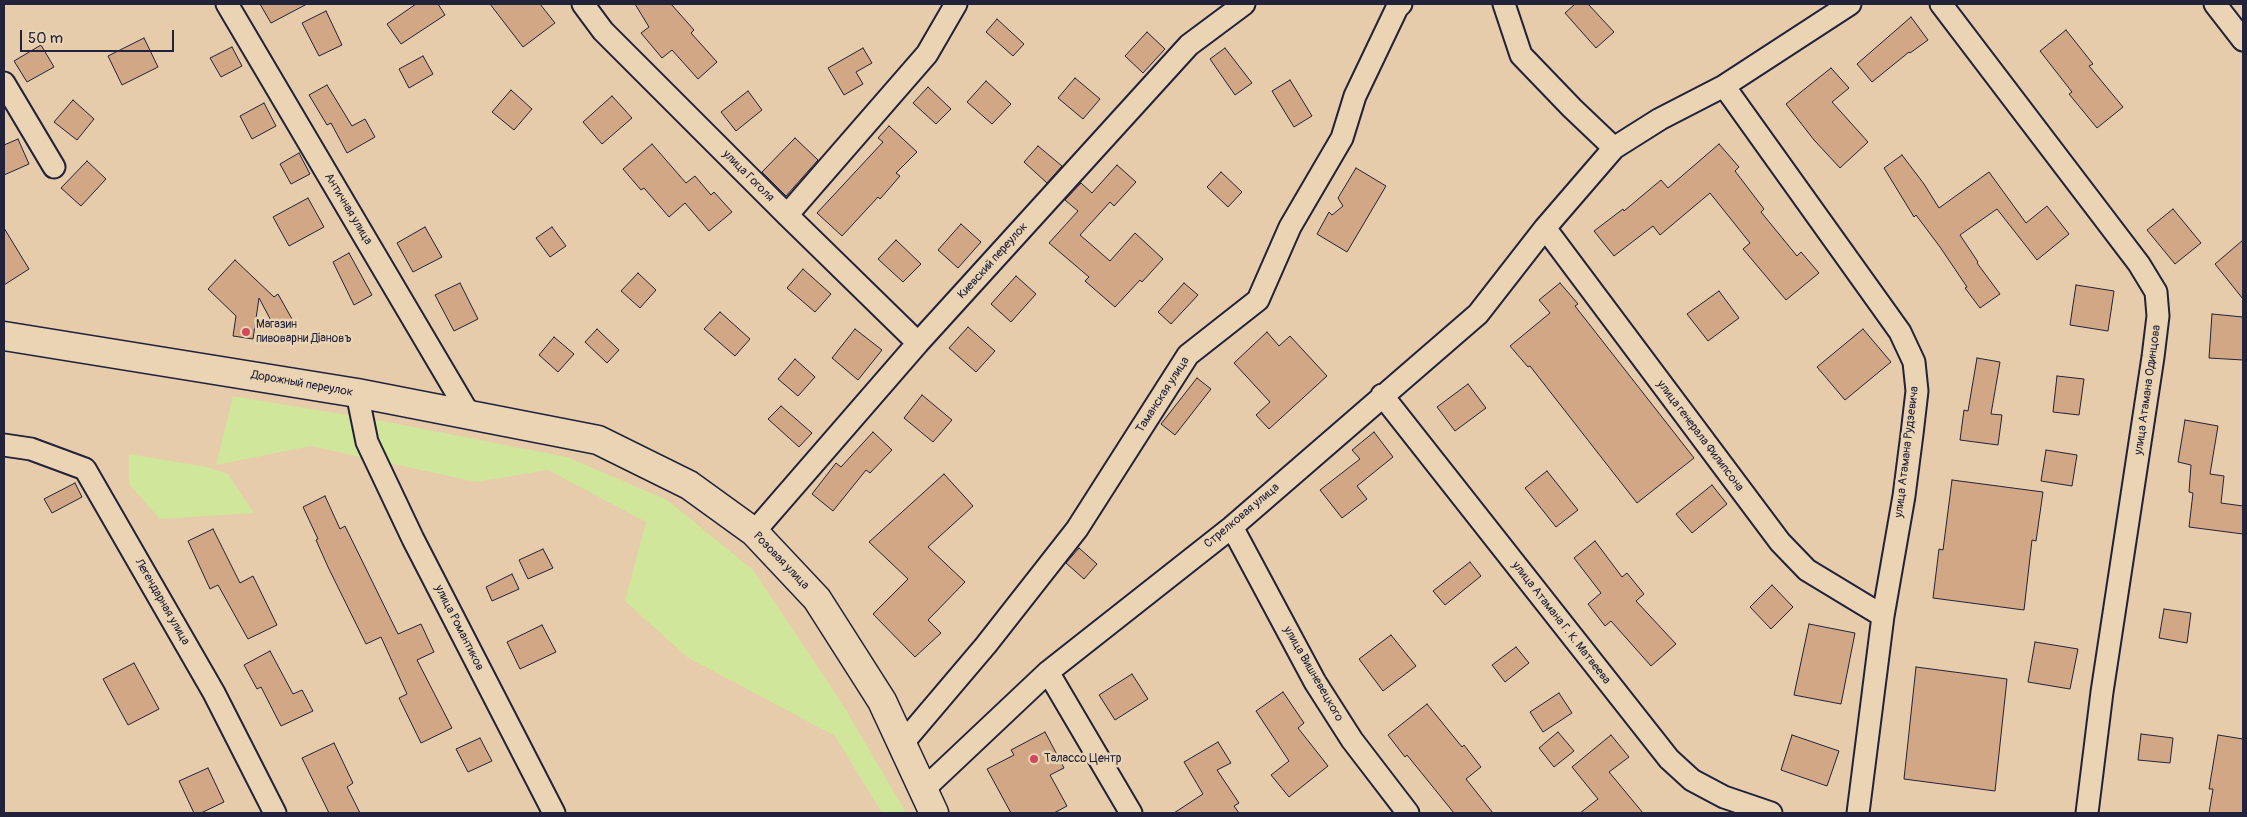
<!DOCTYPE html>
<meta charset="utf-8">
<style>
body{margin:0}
#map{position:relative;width:2247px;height:817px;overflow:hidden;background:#e6ccaa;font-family:Pangolin,sans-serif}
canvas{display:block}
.frame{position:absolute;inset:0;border:5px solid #22223b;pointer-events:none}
.scale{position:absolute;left:20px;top:30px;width:154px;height:22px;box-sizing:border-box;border:2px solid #22223b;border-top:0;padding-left:6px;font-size:15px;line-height:18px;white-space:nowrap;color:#22223b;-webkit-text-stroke:4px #ead4b3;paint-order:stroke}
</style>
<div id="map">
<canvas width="2247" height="817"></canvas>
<div class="frame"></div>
<div class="scale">50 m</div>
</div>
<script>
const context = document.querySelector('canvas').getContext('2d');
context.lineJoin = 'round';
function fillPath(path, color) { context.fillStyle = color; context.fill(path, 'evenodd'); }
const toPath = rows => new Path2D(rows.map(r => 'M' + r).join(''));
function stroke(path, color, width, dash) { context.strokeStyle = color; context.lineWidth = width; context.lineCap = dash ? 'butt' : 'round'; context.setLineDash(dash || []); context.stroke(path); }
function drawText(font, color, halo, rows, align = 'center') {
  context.font = font + ' Pangolin,sans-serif'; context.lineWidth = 5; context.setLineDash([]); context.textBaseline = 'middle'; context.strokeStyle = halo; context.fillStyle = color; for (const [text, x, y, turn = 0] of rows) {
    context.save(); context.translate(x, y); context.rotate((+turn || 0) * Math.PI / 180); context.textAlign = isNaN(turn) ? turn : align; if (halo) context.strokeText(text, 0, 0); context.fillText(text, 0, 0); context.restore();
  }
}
const green = toPath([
 [233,396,372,419,567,457,667,500,753,570,846,710,906,813,882,813,835,736,687,657,625,601,646,522,548,470,476,482,311,446,216,465],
 [129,454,207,467,228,474,254,513,160,519,129,484]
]);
const building = toPath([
 [260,4,307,4,271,23,260,4],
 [416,4,438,4,445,15,401,44,387,24,416,4],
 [490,4,540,4,555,23,523,47,490,4],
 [635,4,671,4,694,30,691,33,717,62,698,79,672,50,662,58,641,33,649,27,635,4],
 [1575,4,1588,4,1614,32,1596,48,1565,13,1575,4],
 [326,11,342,45,319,56,302,23,326,11],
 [1911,17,1928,40,1910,53,1909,52,1872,82,1857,64,1911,17],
 [997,19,1024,44,1013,56,986,32,997,19],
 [2066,30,2093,64,2089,66,2123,107,2097,128,2069,94,2072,92,2040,51,2066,30],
 [1147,32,1165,49,1143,73,1125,56,1147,32],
 [144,38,158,67,122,85,108,56,144,38],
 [41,45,54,67,27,82,14,61,41,45],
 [232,47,242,66,221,77,210,58,232,47],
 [863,48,872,63,856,72,863,84,844,95,828,68,863,48],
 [1225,48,1252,83,1235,95,1210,59,1225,48],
 [423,56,433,74,409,88,399,69,423,56],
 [1831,68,1849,88,1832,102,1868,142,1840,168,1814,140,1786,104,1831,68],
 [1075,78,1100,99,1083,119,1058,98,1075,78],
 [1290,80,1312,116,1294,127,1272,91,1290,80],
 [986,81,1011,104,992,124,967,102,986,81],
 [327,85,352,126,365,119,375,137,347,153,331,123,327,125,309,95,327,85],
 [928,87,951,109,936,124,913,103,928,87],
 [511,90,532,109,514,130,492,112,511,90],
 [748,91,762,110,736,131,721,112,748,91],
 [612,96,632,118,602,144,583,122,612,96],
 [73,100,94,119,77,140,54,122,73,100],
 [264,103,276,126,252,139,240,116,264,103],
 [889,126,917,152,896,173,900,176,880,199,878,197,842,236,817,213,883,142,878,138,889,126],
 [795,138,818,160,786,196,762,172,795,138],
 [18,139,29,164,4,175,4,145,18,139],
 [652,144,686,183,695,176,711,195,714,192,732,212,709,231,685,203,669,217,644,188,641,190,623,169,652,144],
 [1719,144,1739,167,1735,171,1764,209,1761,212,1797,256,1801,252,1819,273,1786,300,1743,249,1750,243,1710,193,1660,235,1653,226,1614,256,1594,231,1623,209,1624,211,1661,180,1668,188,1719,144],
 [1038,146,1062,166,1047,183,1024,162,1038,146],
 [299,153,310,174,291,184,280,164,299,153],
 [1902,155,1924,184,1939,208,1989,172,2026,223,2047,206,2069,234,2037,260,1997,209,1960,235,1978,262,1977,263,2000,294,1980,308,1965,288,1967,287,1940,247,1916,215,1914,217,1884,168,1902,155],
 [87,161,106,179,81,206,61,188,87,161],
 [1117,165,1136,182,1114,206,1110,202,1080,235,1110,261,1135,233,1163,259,1142,282,1140,280,1115,307,1085,281,1089,277,1049,243,1078,211,1065,200,1081,183,1092,193,1117,165],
 [1356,168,1386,186,1347,252,1317,234,1329,212,1332,215,1343,206,1338,198,1356,168],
 [1221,172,1242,192,1228,207,1207,187,1221,172],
 [308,198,324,227,289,246,273,217,308,198],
 [2173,209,2201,243,2175,264,2147,230,2173,209],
 [961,224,981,242,958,268,938,250,961,224],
 [425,227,442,257,413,272,397,243,425,227],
 [552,227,566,246,550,257,536,238,552,227],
 [4,228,29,269,4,285,4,228],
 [896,240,921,264,903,282,878,259,896,240],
 [2243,240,2243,299,2215,264,2243,240],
 [349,253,372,295,354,305,333,262,349,253],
 [235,260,274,297,278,294,292,319,275,328,259,298,253,339,233,336,236,316,208,289,235,260],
 [803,269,831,294,815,312,787,288,803,269],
 [638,273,656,290,640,308,621,291,638,273],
 [1016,276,1036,294,1011,322,991,304,1016,276],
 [460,283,478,319,454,331,435,295,460,283],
 [1184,283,1198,295,1171,324,1158,312,1184,283],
 [1560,283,1578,304,1575,306,1694,458,1637,503,1530,366,1528,367,1510,346,1550,313,1539,300,1560,283],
 [2076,285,2114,291,2108,331,2070,325,2076,285],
 [1719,291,1739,318,1708,341,1687,314,1719,291],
 [720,312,750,339,735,356,704,329,720,312],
 [2212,314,2243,317,2243,360,2209,358,2212,314],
 [968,327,995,351,976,372,949,348,968,327],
 [597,329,619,350,607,363,585,342,597,329],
 [855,329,882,350,858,380,832,358,855,329],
 [1863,329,1891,362,1845,400,1817,367,1863,329],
 [1267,332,1279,346,1290,336,1327,376,1269,429,1256,415,1270,402,1234,363,1267,332],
 [554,337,574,354,558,372,539,355,554,337],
 [1977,358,2000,362,1991,414,2002,415,1998,445,1960,440,1964,410,1968,411,1977,358],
 [795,359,815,377,798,396,778,379,795,359],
 [2057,376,2084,379,2079,415,2053,412,2057,376],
 [1197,378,1211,389,1175,435,1161,424,1197,378],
 [1468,384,1486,408,1455,431,1437,407,1468,384],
 [922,395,952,420,933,442,904,418,922,395],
 [781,406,812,433,799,447,768,419,781,406],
 [2185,420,2218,426,2210,474,2224,476,2221,503,2243,506,2243,534,2189,527,2193,493,2189,492,2191,465,2178,462,2185,420],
 [873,432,892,450,870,473,866,470,833,511,812,494,836,463,841,467,873,432],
 [1374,432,1393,457,1357,486,1367,499,1342,518,1320,490,1360,459,1352,450,1374,432],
 [2046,450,2077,455,2072,486,2041,481,2046,450],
 [1547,471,1578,510,1556,527,1525,488,1547,471],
 [944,474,973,506,928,547,965,582,928,620,941,633,915,657,873,614,908,579,869,542,944,474],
 [1952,480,2043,492,2036,541,2032,540,2024,610,1933,598,1939,549,1943,550,1952,480],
 [75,483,82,497,52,513,44,499,75,483],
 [1712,485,1727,504,1692,533,1676,514,1712,485],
 [325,496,340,529,345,526,398,634,421,624,434,652,417,660,452,728,421,743,399,698,407,694,381,637,366,644,328,567,316,540,318,539,303,507,325,496],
 [213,529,240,583,253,576,277,625,248,639,218,585,210,589,188,541,213,529],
 [1595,541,1622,577,1627,573,1644,594,1636,601,1676,644,1651,666,1611,621,1605,626,1588,604,1601,593,1574,558,1595,541],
 [1079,548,1097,564,1084,579,1066,563,1079,548],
 [543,549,553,568,528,579,519,560,543,549],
 [1470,562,1481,576,1445,605,1433,591,1470,562],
 [512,574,519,589,492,601,486,587,512,574],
 [1772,585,1793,607,1771,629,1750,607,1772,585],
 [2164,609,2191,613,2187,643,2159,638,2164,609],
 [1809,624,1855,633,1841,704,1794,695,1809,624],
 [542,625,556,652,520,669,507,642,542,625],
 [1391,635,1416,666,1383,691,1359,659,1391,635],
 [2035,642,2078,649,2070,689,2028,682,2035,642],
 [1516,647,1529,663,1505,682,1492,665,1516,647],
 [270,651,293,694,302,690,313,711,281,726,261,687,257,689,244,665,270,651],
 [134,663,159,709,128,725,103,679,134,663],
 [1916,667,2007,679,1995,791,1904,779,1916,667],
 [1132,674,1148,699,1115,720,1099,695,1132,674],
 [1283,692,1304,723,1298,728,1328,766,1289,797,1271,775,1289,761,1256,711,1283,692],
 [1559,693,1572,713,1543,732,1530,712,1559,693],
 [1427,704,1462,747,1464,745,1481,767,1466,779,1493,813,1454,813,1407,755,1405,757,1388,735,1427,704],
 [1045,732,1064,768,1050,775,1067,806,1054,813,1011,813,987,769,1014,755,1011,750,1045,732],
 [1558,732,1574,751,1554,767,1539,748,1558,732],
 [2141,734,2173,738,2170,763,2138,760,2141,734],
 [1611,735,1629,757,1609,772,1643,813,1580,813,1598,799,1572,767,1611,735],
 [1792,735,1839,751,1827,786,1781,770,1792,735],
 [2218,735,2243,739,2243,813,2209,813,2213,789,2209,789,2218,735],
 [480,738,492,761,468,772,456,749,480,738],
 [1218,742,1231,763,1217,770,1239,803,1234,806,1239,813,1174,813,1203,794,1184,762,1218,742],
 [334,743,353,783,347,787,360,813,329,813,302,758,334,743],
 [208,768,224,802,201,813,194,813,179,781,208,768]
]);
const minor = toPath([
 [227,4,469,414],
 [583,4,603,31,787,215,918,343],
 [1504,4,1521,55,1572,108,1614,148],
 [1941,4,2139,264,2156,292,2158,316,2153,357,2102,692,2087,813],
 [2215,4,2243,40],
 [4,83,54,167],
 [1724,86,1900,332,1914,362,1917,391,1912,434,1904,496,1883,616,1858,813],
 [787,215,927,54,956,4],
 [1545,228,1780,542,1807,570,1883,616],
 [357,393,367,442,413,539,554,813],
 [1382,395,1669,759,1692,780,1724,797,1771,813],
 [4,445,31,449,85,469,214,693,275,813],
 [1232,527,1315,682,1352,740,1408,813],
 [754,532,918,343,1189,45,1244,4],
 [1048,672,1131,813],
 [902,744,986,645,1077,529,1188,355,1258,300,1290,227,1342,138,1355,96,1397,8,1401,4],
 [924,789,1048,672,1232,527,1478,314,1545,228,1614,148,1660,119,1724,86,1850,4]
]);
const secondary = toPath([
 [4,336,357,393,598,440,689,485,754,532,817,599,882,701,934,813]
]);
const markers = [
 [246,332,5,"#d1495b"],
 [1034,759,5,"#d1495b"]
];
const streetNames = [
 ["улица Гоголя",748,176,45],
 ["Античная улица",348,209,59],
 ["Киевский переулок",993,261,-48],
 ["Дорожный переулок",302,384,10],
 ["улица Атамана Одинцова",2148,390,-82],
 ["Таманская улица",1163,395,-57],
 ["улица генерала Филипсона",1700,436,53],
 ["улица Атамана Рудзевича",1907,452,-83],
 ["Стрелковая улица",1242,516,-40],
 ["Розовая улица",781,561,46],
 ["Легендарная улица",162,602,60],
 ["улица Атамана Г. К. Матвеева",1561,623,52],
 ["улица Романтиков",459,628,63],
 ["улица Вишневецкого",1313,674,60]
];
const poiNames = [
 ["Магазин",256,325],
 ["пивоварни Дiановъ",256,339],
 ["Талассо Центр",1044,759]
];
fillPath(green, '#d0e69b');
fillPath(building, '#d1a785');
stroke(building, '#22223b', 1);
stroke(minor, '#22223b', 25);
stroke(secondary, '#22223b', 31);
stroke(minor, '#ead4b3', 21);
stroke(secondary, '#ead4b3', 28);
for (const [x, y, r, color] of markers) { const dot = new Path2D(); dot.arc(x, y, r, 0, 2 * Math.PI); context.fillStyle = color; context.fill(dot); stroke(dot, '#ead4b3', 2); }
drawText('12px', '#22223b', '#ead4b3', streetNames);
drawText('12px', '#22223b', '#ead4b3', poiNames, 'left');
</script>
